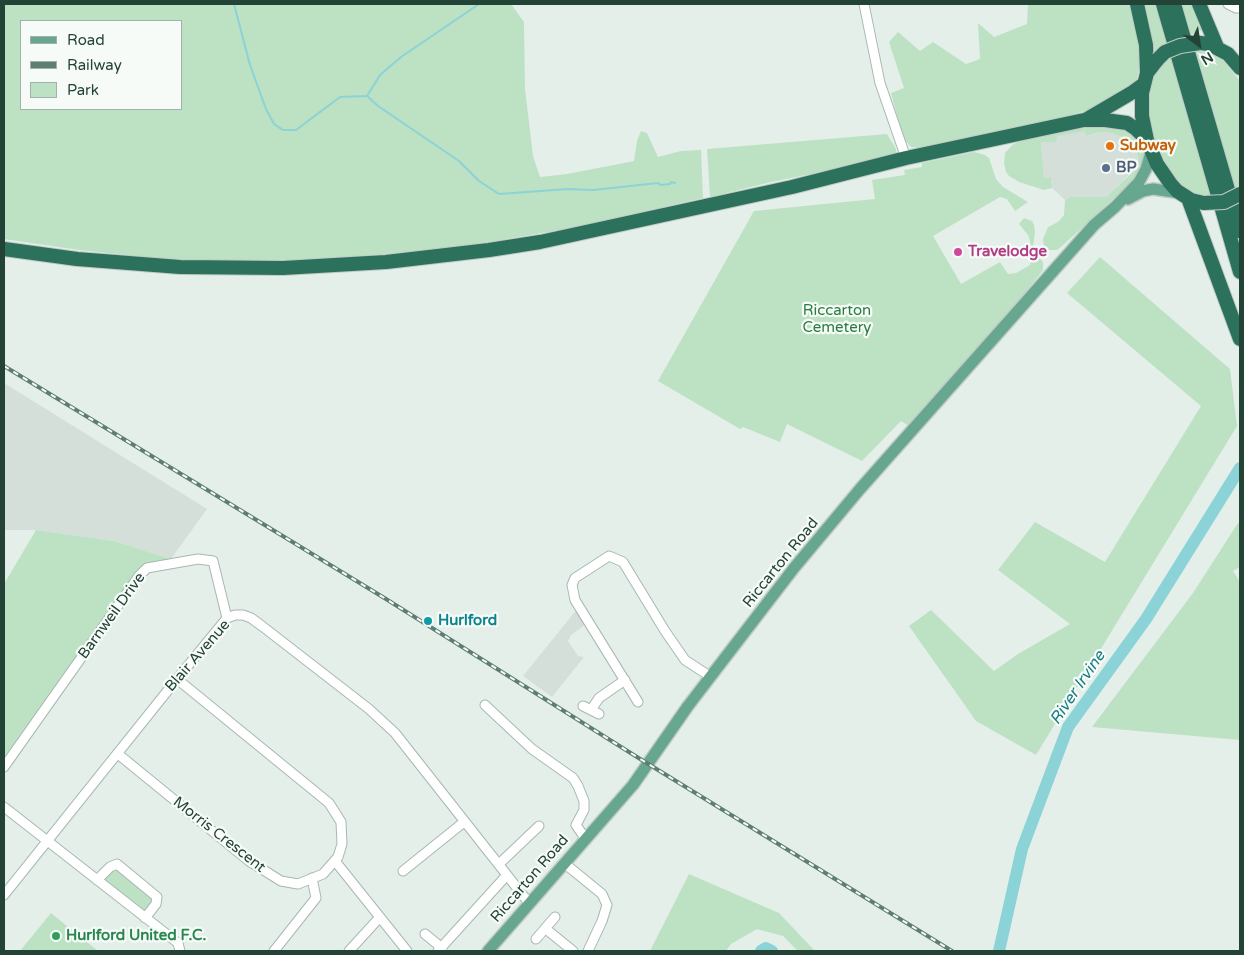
<!DOCTYPE html>
<style>
body{margin:0}
#map{position:relative;width:1244px;height:955px;overflow:hidden;background:#e5efea;font-family:"Varela Round",sans-serif}
canvas{display:block}
.frame{position:absolute;inset:0;border:5px solid #234337;pointer-events:none}
.legend{position:absolute;left:20px;top:20px;width:162px;height:90px;box-sizing:border-box;background:#f6fbf8;border:1px solid #a2b1ab;margin:0;padding:6px 9px;list-style:none;font-size:15px;color:#234337}
.legend li{display:flex;align-items:center;gap:10px;height:25px}
.legend b{width:25px;border:1px solid #a2b1ab}
.north{position:absolute;left:1174px;top:20px;width:50px;height:50px;-webkit-text-stroke:4px #f6fbf8;paint-order:stroke;rotate:149deg;font-size:14px;font-weight:700;line-height:20px;text-align:center;color:#234337}
.north::after{content:'';display:block;margin:auto;width:18px;height:22px;background:#234337;clip-path:polygon(50% 0,100% 100%,50% 72%,0 100%)}
</style>
<div id="map">
<canvas width="1244" height="955"></canvas>
<div class="frame"></div>
<ul class="legend">
<li><b style="height:6px;background:#67a790"></b>Road</li>
<li><b style="height:6px;background:#5e7e72"></b>Railway</li>
<li><b style="height:14px;background:#bde1c3"></b>Park</li>
</ul>
<div class="north">N</div>
</div>
<script>
const context = document.querySelector('canvas').getContext('2d');
context.lineJoin = 'round';
function fillPath(path, color) { context.fillStyle = color; context.fill(path, 'evenodd'); }
const toPath = rows => new Path2D(rows.map(r => 'M' + r).join(''));
function stroke(path, color, width, dash) { context.strokeStyle = color; context.lineWidth = width; context.lineCap = dash ? 'butt' : 'round'; context.setLineDash(dash || []); context.stroke(path); }
function drawText(font, color, halo, rows, align = 'center') {
  context.font = font + ' "Varela Round",sans-serif'; context.lineWidth = 4.5; context.setLineDash([]); context.textBaseline = 'middle'; context.strokeStyle = halo; context.fillStyle = color; for (const [text, x, y, turn = 0] of rows) {
    context.save(); context.translate(x, y); context.rotate((+turn || 0) * Math.PI / 180); context.textAlign = isNaN(turn) ? turn : align; if (halo) context.strokeText(text, 0, 0); context.fillText(text, 0, 0); context.restore();
  }
}
const built = toPath([
 [1085,130,1088,136,1095,133,1108,132,1125,138,1137,153,1137,167,1106,197,1070,197,1065,200,1052,188,1051,177,1044,178,1041,142,1056,142,1056,136],
 [4,383,207,509,171,559,114,541,36,530,4,530],
 [578,608,585,625,571,635,568,641,578,656,584,657,552,697,523,676]
]);
const green = toPath([
 [4,4,511,4,524,22,525,89,533,156,540,177,567,174,634,161,637,141,641,131,647,133,658,157,681,151,701,150,703,198,577,227,459,247,387,254,295,260,184,261,79,250,4,239],
 [21,21,181,21,181,109,21,109],
 [1028,4,1134,4,1142,57,1137,79,1130,89,1114,99,1088,110,1041,124,922,148,911,147,903,138,891,93,904,88,889,42,898,32,920,51,933,42,966,64,980,59,978,23,994,37,1027,24],
 [1141,4,1159,4,1170,42,1152,52],
 [1178,4,1195,4,1204,29,1187,37],
 [1192,50,1208,52,1221,58,1240,81,1240,188,1234,193],
 [1171,56,1214,199,1192,195,1177,183,1167,171,1152,140,1148,110,1151,80,1158,66],
 [1102,126,1128,131,1138,141,1144,150,1144,156,1138,176,1061,247,1057,250,1049,250,1044,247,1043,239,1048,227,1058,222,1064,215,1065,200,1070,197,1106,197,1135,170,1138,162,1137,153,1125,138,1108,132,1095,133,1087,136,1085,131,1057,136,1056,142,1041,142,1044,178,1051,177,1052,188,1044,190,1019,182,1009,176,1006,172,1004,163,1005,153,1012,145,1018,142,1069,130],
 [887,134,896,149,896,155,890,158,771,182,710,197,707,149],
 [974,152,985,155,989,158,996,179,1003,187,1028,202,1015,211,1007,199,1000,197,933,236,961,284,1000,262,1008,274,1016,273,1030,265,1032,256,1030,241,1028,235,1019,224,1024,218,1032,221,1034,225,1035,232,1033,248,1036,255,1043,262,1043,270,1005,318,909,426,901,421,862,461,787,424,780,442,743,427,740,429,658,381,754,211,875,199,872,180,905,175,904,170,922,167,922,163],
 [1100,257,1230,369,1237,426,1036,755,976,721,909,626,931,610,994,671,1018,654,1070,624,998,570,1035,522,1105,562,1201,406,1067,293],
 [1238,523,1240,524,1240,567,1233,571,1240,582,1240,740,1092,727,1193,593],
 [36,530,114,541,171,559,147,564,138,570,4,762,4,584],
 [117,869,153,899,145,912,104,882,104,878,112,870],
 [689,874,779,913,815,951,798,951,783,936,757,929,731,944,726,951,650,951],
 [51,913,98,951,20,951]
]);
const stream = toPath([
 [234,4,250,65,266,109,274,124,283,130,296,130,340,97,367,96,380,75,401,57,479,4],
 [367,96,378,106,459,161,479,181,499,194,568,189,593,190,658,183,661,185,670,184,671,182,675,183]
]);
const river = toPath([
 [761,951,766,948,772,951],
 [999,951,1022,849,1068,727,1146,619,1240,468]
]);
const minor = toPath([
 [864,4,880,83,906,158],
 [1228,4,1236,8,1240,8],
 [638,702,575,600,572,585,575,578,609,556,623,562,665,631,685,660,711,677],
 [485,705,532,749,573,778,578,786,584,801,584,810,576,825,585,838],
 [583,706,599,714],
 [591,710,599,698,625,680],
 [118,754,249,861,281,881,298,884,323,874,338,857,342,844,341,822,329,803,177,679],
 [4,767,139,576,147,568,198,559,213,561,227,618],
 [4,807,178,943,180,951],
 [335,861,407,951],
 [564,863,602,894,607,905,602,921,588,951],
 [499,864,539,826],
 [403,871,464,822],
 [97,880,110,867,117,864,157,897,156,904,145,918],
 [4,895,177,679,227,618,235,615,243,615,251,618,262,626,369,709,395,733,529,903],
 [546,929,573,951],
 [425,934,442,948],
 [536,939,555,917],
 [274,951,316,898,312,878],
 [349,951,380,917],
 [438,951,507,875]
]);
const major = toPath([
 [1128,199,1143,191,1153,189,1181,193],
 [488,951,633,785,688,706,794,568,860,489,1094,225,1115,207,1139,182,1146,169,1151,152]
]);
const highway = toPath([
 [1137,4,1146,45,1147,73],
 [1163,4,1240,272],
 [1174,4,1240,231],
 [1199,4,1217,47],
 [1200,43,1209,44,1228,54,1240,68],
 [1158,59,1147,73,1142,93,1142,116,1147,140,1157,164,1170,183,1177,191,1191,200,1204,203],
 [1087,119,1133,92,1144,84],
 [1188,198,1240,339],
 [4,249,77,259,180,267,283,268,386,262,489,250,540,242,792,187,906,158,1084,120,1105,120,1127,123,1136,129,1147,140]
]);
const rail = toPath([
 [4,366,386,599,637,757,952,951]
]);
const highwayBridge = toPath([
 [1158,59,1165,52,1180,46,1200,43],
 [1204,203,1224,202,1240,194]
]);
const markers = [
 [1110,146,5,"#e8710a"],
 [1106,168,5,"#5c6f8a"],
 [958,252,5,"#d1479c"],
 [428,621,5,"#0f9aa8"],
 [56,936,5,"#2e9e5b"]
];
const foodNames = [
 ["Subway",1120,146]
];
const serviceNames = [
 ["BP",1116,168]
];
const hotelNames = [
 ["Travelodge",968,252]
];
const parkNames = [
 ["Riccarton",837,311],
 ["Cemetery",837,328]
];
const streetNames = [
 ["Riccarton Road",781,563,-51],
 ["Barnweil Drive",112,616,-54],
 ["Blair Avenue",198,656,-49],
 ["Morris Crescent",219,835,38],
 ["Riccarton Road",530,879,-49]
];
const cultureNames = [
 ["Hurlford",438,621]
];
const leisureNames = [
 ["Hurlford United F.C.",66,936]
];
const waterNames = [
 ["River Irvine",1078,688,-56]
];
fillPath(built, '#d3dfd8');
fillPath(green, '#bde1c3');
stroke(stream, '#8bd3d7', 2);
stroke(river, '#8bd3d7', 12);
stroke(minor, '#a7b8b1', 11);
stroke(major, '#c1cac7', 14);
stroke(highway, '#c1cac7', 16);
stroke(minor, '#fff', 9);
stroke(major, '#67a790', 11);
stroke(highway, '#2c715c', 14);
stroke(rail, '#5e7e72', 4);
stroke(rail, '#f6fbf8', 2, [5.5]);
stroke(highwayBridge, '#c1cac7', 16, []);
stroke(highwayBridge, '#2c715c', 14);
for (const [x, y, r, color] of markers) { const dot = new Path2D(); dot.arc(x, y, r, 0, 2 * Math.PI); context.fillStyle = color; context.fill(dot); stroke(dot, '#f6fbf8', 2); }
drawText('bold 15px', '#c56008', '#f6fbf8', foodNames, 'left');
drawText('bold 15px', '#4e5e75', '#f6fbf8', serviceNames, 'left');
drawText('bold 15px', '#b23c85', '#f6fbf8', hotelNames, 'left');
drawText('15px', '#2a7d41', '#f6fbf8', parkNames);
drawText('15px', '#234337', '#f6fbf8', streetNames);
drawText('bold 15px', '#0d838f', '#f6fbf8', cultureNames, 'left');
drawText('bold 15px', '#27864d', '#f6fbf8', leisureNames, 'left');
drawText('italic 16px', '#187d84', '#f6fbf8', waterNames);
</script>
